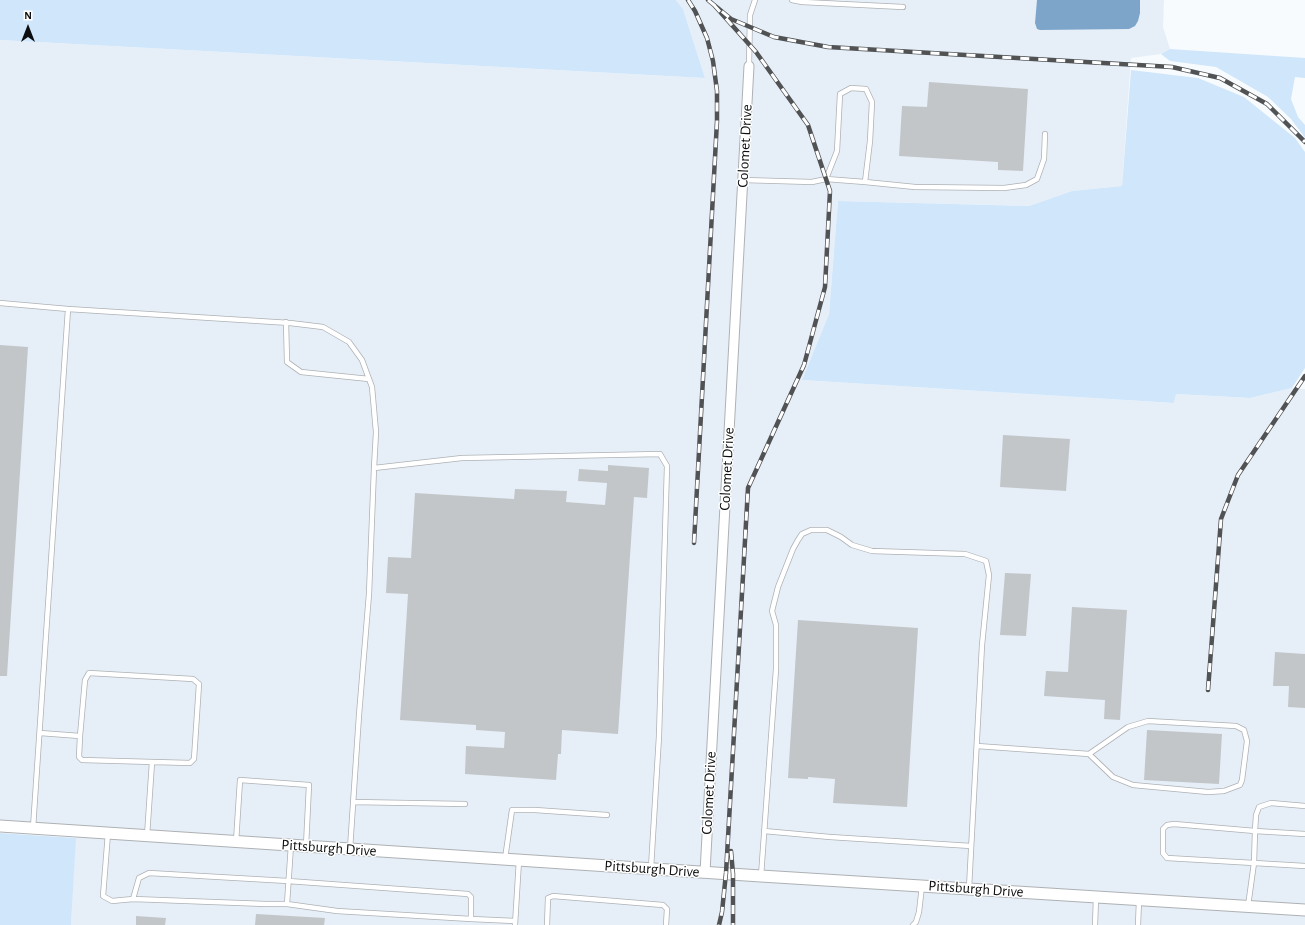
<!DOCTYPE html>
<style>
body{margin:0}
#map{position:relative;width:1305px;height:925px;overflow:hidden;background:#f8fbfe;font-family:"Alegreya Sans",sans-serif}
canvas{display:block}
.north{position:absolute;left:8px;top:8px;width:40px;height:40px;-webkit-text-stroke:3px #fff;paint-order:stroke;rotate:0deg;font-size:11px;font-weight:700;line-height:16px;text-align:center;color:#0c0d0e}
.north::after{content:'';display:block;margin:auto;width:14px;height:18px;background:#0c0d0e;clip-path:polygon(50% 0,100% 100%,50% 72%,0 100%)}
</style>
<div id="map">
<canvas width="1305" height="925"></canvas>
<div class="north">N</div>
</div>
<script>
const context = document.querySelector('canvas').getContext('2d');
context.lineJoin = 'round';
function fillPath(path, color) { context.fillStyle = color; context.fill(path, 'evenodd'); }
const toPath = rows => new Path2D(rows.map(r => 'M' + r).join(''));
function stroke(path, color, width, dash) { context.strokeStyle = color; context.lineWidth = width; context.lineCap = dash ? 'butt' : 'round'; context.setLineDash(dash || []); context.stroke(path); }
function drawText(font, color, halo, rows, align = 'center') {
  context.font = font + ' "Alegreya Sans",sans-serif'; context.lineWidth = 3; context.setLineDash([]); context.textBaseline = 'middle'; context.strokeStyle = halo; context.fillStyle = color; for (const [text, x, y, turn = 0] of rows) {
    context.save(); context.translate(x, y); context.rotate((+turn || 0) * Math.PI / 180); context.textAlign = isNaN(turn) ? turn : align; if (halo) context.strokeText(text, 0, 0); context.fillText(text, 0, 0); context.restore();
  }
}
const built = toPath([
 [676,0,1164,0,1163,27,1170,49,1161,54,1131,58,1122,186,1072,191,1029,206,838,201,829,314,802,380,1174,403,1176,394,1250,398,1292,388,1305,389,1305,925,71,925,76,825,0,820,0,40,705,78,683,9]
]);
const green = toPath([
 [0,0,676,0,683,9,705,78,0,40],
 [1170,49,1305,58,1305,78,1295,77,1291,99,1298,117,1305,125,1305,138,1291,119,1268,97,1216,67,1170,61,1161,54],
 [1131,70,1198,78,1244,97,1295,138,1305,152,1305,368,1292,388,1250,398,1176,394,1174,403,802,380,829,314,838,201,1029,206,1072,191,1122,186],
 [0,833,76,838,71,925,0,925]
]);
const water = toPath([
 [1037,0,1140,0,1140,13,1138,21,1135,26,1129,29,1040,30,1037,29,1035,23]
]);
const building = toPath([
 [929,82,1028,89,1023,171,998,170,998,162,899,156,902,106,927,107],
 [0,345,28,347,7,676,0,676],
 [1003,435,1070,439,1066,491,1000,487],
 [608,465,649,468,647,498,634,497,618,734,562,730,561,754,558,754,556,780,465,774,466,746,504,748,505,732,476,730,476,725,400,720,408,594,386,593,388,557,411,558,415,493,514,499,515,489,567,491,566,502,605,505,607,483,578,481,579,469,608,471],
 [1005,573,1031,574,1026,636,1000,635],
 [1072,607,1127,610,1120,720,1104,719,1105,700,1044,696,1046,671,1068,672],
 [798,620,918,628,907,807,833,803,835,779,808,777,808,779,788,778],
 [1275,652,1305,654,1305,708,1288,707,1289,686,1273,686],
 [1147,730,1222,734,1219,784,1144,780],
 [256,914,325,918,324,925,255,925],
 [136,916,166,918,165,925,136,925]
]);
const service = toPath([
 [792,0,802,2,903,7],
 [749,66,750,15,755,0],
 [743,180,812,182,826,179,837,151,840,94,851,88,866,89,872,102,870,141,865,182,826,179],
 [865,182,915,187,1004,188,1026,185,1037,179,1044,159,1045,134],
 [0,303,68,309],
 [286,322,287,362,301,372,369,379],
 [40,733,80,736,85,680,89,673,193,679,199,684,194,759,190,763,82,760,79,757,80,736],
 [977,746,1089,754,1128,727,1148,721,1236,726,1244,730,1247,741,1242,780,1240,785,1224,791,1208,792,1133,785,1113,777,1089,754],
 [353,802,465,804],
 [1305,806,1271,803,1259,807,1256,815,1255,831,1254,863,1167,858,1163,853,1163,829,1167,825,1174,824,1255,831,1305,834],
 [33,828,68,309,290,323,323,327,349,342,362,360,372,387,376,432,374,468],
 [764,831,830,837,971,846],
 [108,833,103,896,112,901,133,899,139,878,149,873,288,881,468,894,471,897,471,919,515,921],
 [147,836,152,762],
 [236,842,240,780,309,785,306,846],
 [350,849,359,715,369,594,374,468,462,458,660,454,667,466,659,736,651,868],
 [505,859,512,810,535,810,607,815],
 [761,876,776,669,776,625,772,611,778,587,793,549,798,540,802,534,811,530,827,530,841,537,852,545,872,551,965,554,986,561,989,575,982,645,969,888],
 [133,899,266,904,287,904,337,911,471,919],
 [287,904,291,845],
 [1248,906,1254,863,1305,866],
 [515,925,519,860],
 [547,925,548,898,553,896,663,905,667,909,666,925],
 [913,925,916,922,919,912,922,886],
 [1095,925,1096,898],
 [1138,925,1139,901]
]);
const minor = toPath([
 [705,872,749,66]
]);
const tertiary = toPath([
 [0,826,761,876,1305,910]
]);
const rail = toPath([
 [688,0,695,11,707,38,713,61,717,91,717,121,694,543],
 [708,0,731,19,774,37,828,47,1172,67,1220,78,1267,104,1305,142],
 [714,5,756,52,808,125,830,191,825,287,804,365,748,488,726,873,722,912,719,925],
 [1208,690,1221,519,1238,475,1305,376],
 [731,851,733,874,733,925]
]);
const streetNames = [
 ["Colomet Drive",745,146,-87],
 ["Colomet Drive",727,469,-87],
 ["Colomet Drive",709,793,-87],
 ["Pittsburgh Drive",329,848,4],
 ["Pittsburgh Drive",652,869,4],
 ["Pittsburgh Drive",976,889,4]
];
fillPath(built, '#e6eff8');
fillPath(green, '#d0e6fb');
fillPath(water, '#7da5ca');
fillPath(building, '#c3c6c9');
stroke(service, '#aeb1b4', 6);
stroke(minor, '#aeb1b4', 11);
stroke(tertiary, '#aeb1b4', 13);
stroke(service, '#fff', 4.5);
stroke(minor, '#fff', 9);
stroke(tertiary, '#fff', 11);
stroke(rail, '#505254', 4.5);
stroke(rail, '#fff', 3, [9]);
drawText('15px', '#0c0d0e', '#fff', streetNames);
</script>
